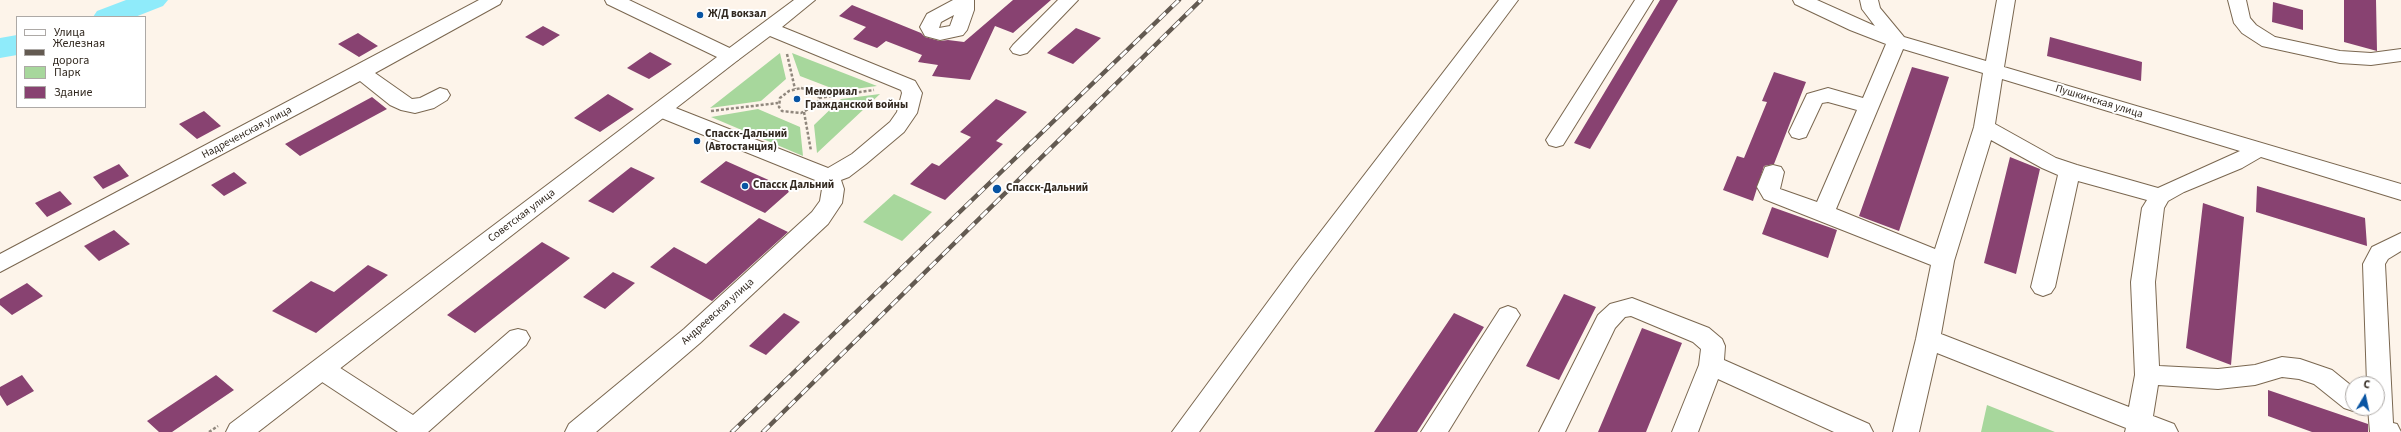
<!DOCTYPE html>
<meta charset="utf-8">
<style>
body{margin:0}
#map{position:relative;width:2401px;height:432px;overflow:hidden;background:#fdf4ea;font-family:"Source Sans 3",sans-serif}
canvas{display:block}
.legend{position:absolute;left:16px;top:16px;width:130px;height:92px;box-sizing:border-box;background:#fff;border:1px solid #ada9a6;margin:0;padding:5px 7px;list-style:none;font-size:12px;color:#322920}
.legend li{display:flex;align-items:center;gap:8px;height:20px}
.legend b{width:20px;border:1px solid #ada9a6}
.north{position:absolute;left:2345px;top:376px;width:40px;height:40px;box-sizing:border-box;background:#fff;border:1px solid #ada9a6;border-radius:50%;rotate:9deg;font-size:11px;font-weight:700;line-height:16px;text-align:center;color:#322920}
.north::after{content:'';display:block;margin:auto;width:14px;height:18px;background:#0854a3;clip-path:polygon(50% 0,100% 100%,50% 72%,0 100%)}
</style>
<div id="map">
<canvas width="2401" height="432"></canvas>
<ul class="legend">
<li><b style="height:5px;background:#fff"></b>Улица</li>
<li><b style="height:5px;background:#635a51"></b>Железная дорога</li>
<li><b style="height:11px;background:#a7d79c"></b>Парк</li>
<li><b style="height:11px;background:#884271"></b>Здание</li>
</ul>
<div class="north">С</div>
</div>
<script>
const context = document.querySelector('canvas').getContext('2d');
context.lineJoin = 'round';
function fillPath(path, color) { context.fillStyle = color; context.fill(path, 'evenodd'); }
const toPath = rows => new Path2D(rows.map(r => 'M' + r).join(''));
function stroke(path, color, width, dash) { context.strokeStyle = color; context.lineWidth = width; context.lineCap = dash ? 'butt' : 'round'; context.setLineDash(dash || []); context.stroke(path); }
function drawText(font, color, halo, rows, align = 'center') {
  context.font = font + ' "Source Sans 3",sans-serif'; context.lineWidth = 4; context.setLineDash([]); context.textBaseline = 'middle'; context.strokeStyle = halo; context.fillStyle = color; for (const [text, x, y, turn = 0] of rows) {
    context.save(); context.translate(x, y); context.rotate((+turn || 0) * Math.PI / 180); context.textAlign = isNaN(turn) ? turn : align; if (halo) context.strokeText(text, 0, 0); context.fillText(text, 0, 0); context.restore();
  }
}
const green = toPath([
 [780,53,786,79,761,101,710,108],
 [792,53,877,86,839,91,800,76],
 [880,94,817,153,814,125,841,99],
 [758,109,800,127,803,156,711,117],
 [894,194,932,212,902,241,863,222],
 [1987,405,2055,432,1981,432]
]);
const river = toPath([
 [126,0,168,0,163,6,135,17,93,17,97,11,126,0],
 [17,35,17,55,0,58,0,38,17,35]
]);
const building = toPath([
 [1013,0,1051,0,1013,33,995,26,970,80,932,76,938,65,918,62,922,55,886,41,877,48,853,39,866,27,839,16,852,5,921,33,925,37,940,41,948,40,964,42],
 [1660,0,1678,0,1590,149,1574,143],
 [2344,0,2376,0,2377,51,2344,42],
 [2273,2,2303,10,2303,30,2272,22],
 [543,26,560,35,543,46,525,37],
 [1076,28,1101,38,1073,64,1047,53],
 [358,33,364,37,378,46,359,57,338,44],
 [2050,37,2142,62,2141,81,2047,56],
 [650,52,672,64,649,79,627,68],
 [1912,67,1949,77,1899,231,1859,216],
 [1774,72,1806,82,1774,164,1764,166,1753,201,1723,190,1737,156,1744,158,1767,102,1762,101],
 [608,94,634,109,600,132,574,118],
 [372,97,387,109,300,156,285,144],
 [996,99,1027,112,996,141,1003,144,945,200,910,184,932,163,939,166,971,137,960,132],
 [204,111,221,126,197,139,179,124],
 [2010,157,2040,169,2016,274,1984,263],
 [726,161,791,190,765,213,700,182],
 [119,164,129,176,103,189,93,177],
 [631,167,655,178,613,213,588,201],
 [234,172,247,183,224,196,211,185],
 [2257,186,2365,218,2367,246,2256,212],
 [60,191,72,204,47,217,35,203],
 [2203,203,2244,217,2231,365,2186,348],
 [1772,207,1837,230,1828,258,1762,234],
 [759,218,788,232,712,301,650,267,674,247,706,264],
 [114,230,130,244,99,261,84,246],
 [542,242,570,258,475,333,447,315],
 [368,265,388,275,316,333,272,311,311,281,334,292],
 [613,272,635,283,605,309,583,297],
 [27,283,43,296,12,315,0,305,0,299],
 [1564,294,1596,307,1559,380,1526,366],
 [784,313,800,322,766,355,749,346],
 [1454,313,1484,327,1417,432,1374,432],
 [1642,328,1682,343,1646,432,1598,432],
 [22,375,34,391,7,406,0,395,0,387],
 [216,375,234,390,172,432,159,432,147,421],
 [2268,390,2368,424,2368,432,2312,432,2268,416]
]);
const path = toPath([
 [787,54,795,89],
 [801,88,817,92,819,98,817,104,801,113,782,111,779,107,780,98,789,91,801,88],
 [819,98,874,90],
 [711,111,778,103],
 [804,112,811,151],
 [209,432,218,426]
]);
const minor = toPath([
 [479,0,502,0,500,4,375,73,412,99,420,98,440,88,447,90,450,95,447,100,434,108,415,113,401,110,390,105,360,81,0,272,0,254,479,0],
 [794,0,815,0,782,27,915,81,922,93,917,113,904,132,866,164,849,177,841,180,844,189,842,203,828,224,700,343,596,432,565,432,569,424,684,329,812,212,820,201,822,189,820,182,654,115,651,110,654,105,661,103,668,105,828,168,852,154,890,122,897,112,902,93,901,90,770,36,738,60,731,62,724,60,721,56,724,52,794,0],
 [953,0,974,0,974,10,967,30,963,35,940,40,925,36,920,27,927,14,953,0],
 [954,15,950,26,939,28,941,22,954,15],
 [1058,0,1078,0,1027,53,1020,55,1013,53,1010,49,1013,45,1058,0],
 [1499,0,1518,0,1311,277,1199,432,1172,432,1295,265,1499,0],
 [1635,0,1653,0,1563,145,1556,147,1549,145,1546,140,1635,0],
 [1793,0,1817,0,1875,26,1862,9,1860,0,1878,0,1880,8,1904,37,1986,61,1997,0,2015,0,2004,67,2401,184,2401,200,2261,157,2242,168,2184,192,2168,201,2164,208,2155,282,2159,366,2218,369,2255,365,2282,357,2300,359,2332,370,2353,387,2353,408,2362,408,2353,411,2344,408,2314,384,2299,379,2282,377,2255,385,2218,389,2158,385,2153,416,2174,424,2178,432,2125,432,2126,428,1937,353,1919,432,1893,432,1916,339,1931,265,1764,199,1757,187,1765,167,1773,165,1781,167,1784,172,1780,189,1817,202,1857,110,1828,102,1822,103,1806,137,1799,139,1792,137,1789,132,1807,94,1828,88,1863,98,1886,44,1850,30,1795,4,1793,0],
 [1903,49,1983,73,1974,127,1935,249,1836,209,1903,49],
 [2002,79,2240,151,2158,188,2077,165,2056,158,1995,124,2002,79],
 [1991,140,2042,168,2058,175,2031,287,2035,293,2043,296,2051,293,2055,287,2078,181,2147,200,2142,208,2131,282,2135,375,2129,407,1941,334,1954,261,1991,140],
 [2228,0,2246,0,2250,18,2256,25,2275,37,2340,51,2371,53,2401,49,2401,61,2371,65,2340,63,2262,46,2242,33,2234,23,2228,0],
 [2401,233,2401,251,2388,259,2385,264,2393,423,2397,424,2401,432,2370,432,2368,408,2377,408,2377,384,2367,384,2363,264,2372,247,2401,233],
 [1632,298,1709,328,1722,339,1725,346,1724,360,1869,424,1873,432,1834,432,1718,379,1698,432,1672,432,1699,365,1701,349,1693,342,1631,316,1625,317,1615,328,1565,432,1539,432,1598,315,1610,304,1632,298],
 [1508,306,1516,309,1520,315,1448,432,1421,432,1500,309,1508,306],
 [518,329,526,331,530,338,526,345,428,432,398,432,313,376,310,369,313,362,322,359,331,362,413,415,510,331,518,329]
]);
const major = toPath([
 [605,0,629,0,738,52,741,56,738,60,258,432,226,432,230,424,717,57,607,4,605,0]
]);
const rail = toPath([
 [732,432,1179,0],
 [763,432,1201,0]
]);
const markers = [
 [700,15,4,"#0854a3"],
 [797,99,4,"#0854a3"],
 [697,141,4,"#0854a3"],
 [745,186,4,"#0854a3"],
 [997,189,5,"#0854a3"]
];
const poiNames = [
 ["Ж/Д вокзал",708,15],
 ["Мемориал",805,93],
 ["Гражданской войны",805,106],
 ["Спасск-Дальний",705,135],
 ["(Автостанция)",705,148],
 ["Спасск Дальний",753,186],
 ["Спасск-Дальний",1006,189]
];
const streetNames = [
 ["Пушкинская улица",2099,102,17],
 ["Надреченская улица",247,133,-28],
 ["Советская улица",522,216,-37],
 ["Андреевская улица",718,312,-42]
];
fillPath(green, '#a7d79c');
fillPath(river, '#8febfa');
fillPath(building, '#884271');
stroke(minor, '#7a6750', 2);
stroke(major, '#7a6750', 2);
stroke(path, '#90877d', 2.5, [3, 2]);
fillPath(minor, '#fff');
fillPath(major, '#fff');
stroke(rail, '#635a51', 4.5);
stroke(rail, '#fff', 3, [9]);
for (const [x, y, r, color] of markers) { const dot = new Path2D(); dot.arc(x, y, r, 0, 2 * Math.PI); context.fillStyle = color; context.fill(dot); stroke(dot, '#fff', 1.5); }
drawText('bold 11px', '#322920', '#fff', poiNames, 'left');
drawText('11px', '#322920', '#fff', streetNames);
</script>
